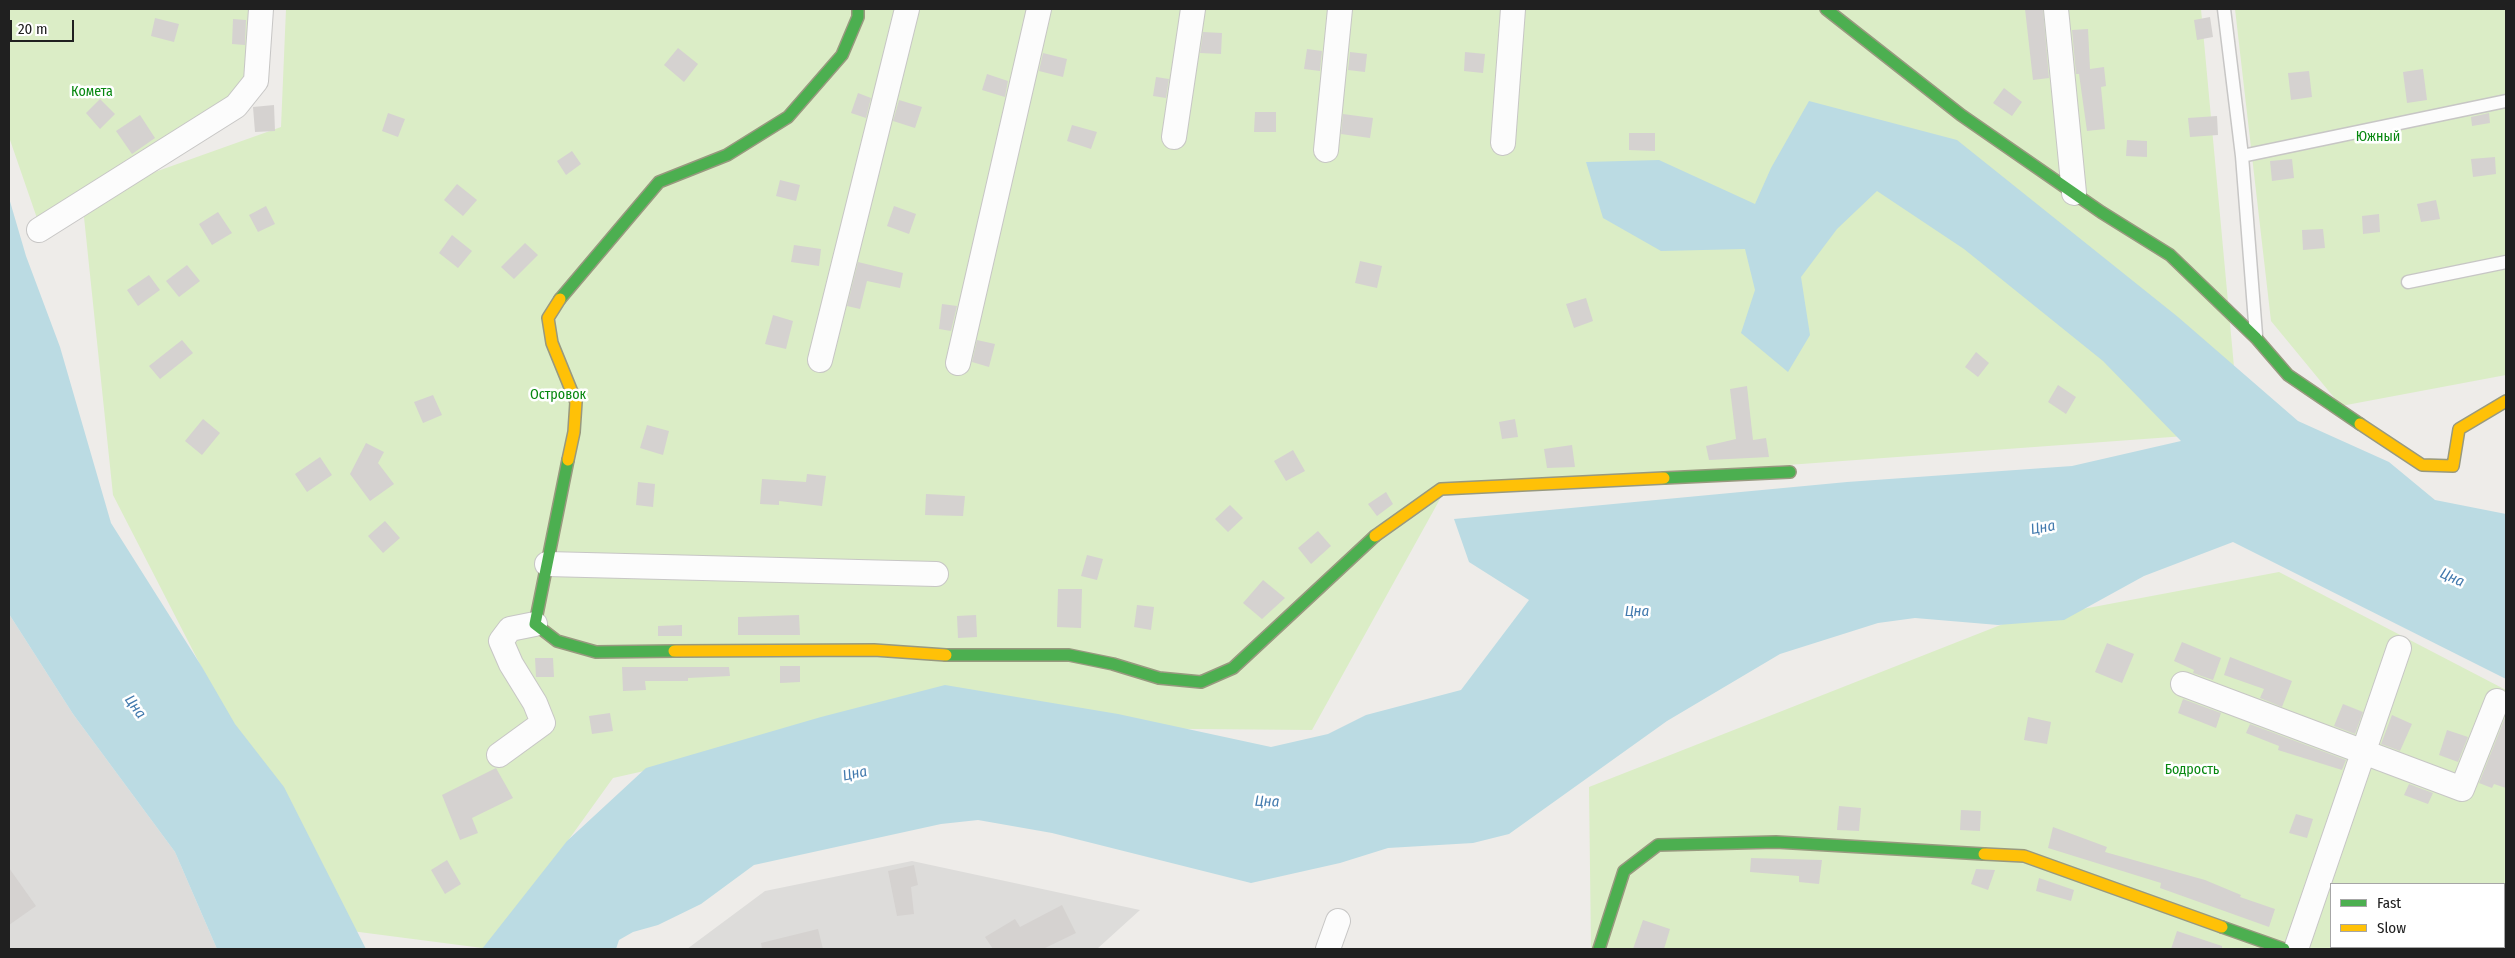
<!DOCTYPE html>
<meta charset="utf-8">
<style>
body{margin:0}
#map{position:relative;width:2515px;height:958px;overflow:hidden;background:#eeece9;font-family:"Fira Sans Condensed",sans-serif}
canvas{display:block}
.frame{position:absolute;inset:0;border:10px solid #202020;pointer-events:none}
.legend{position:absolute;left:2330px;top:883px;width:175px;height:65px;box-sizing:border-box;background:#fff;border:1px solid #a6a6a6;margin:0;padding:6px 9px;list-style:none;font-size:15px;color:#202020}
.legend li{display:flex;align-items:center;gap:10px;height:25px}
.legend b{width:25px;border:1px solid #a6a6a6}
.scale{position:absolute;left:10px;top:20px;width:64px;height:22px;box-sizing:border-box;border:2px solid #202020;border-top:0;padding-left:6px;font-size:15px;line-height:18px;white-space:nowrap;color:#202020;-webkit-text-stroke:4px #fff;paint-order:stroke}
</style>
<div id="map">
<canvas width="2515" height="958"></canvas>
<div class="frame"></div>
<ul class="legend">
<li><b style="height:6px;background:#4caf50"></b>Fast</li>
<li><b style="height:6px;background:#ffc107"></b>Slow</li>
</ul>
<div class="scale">20 m</div>
</div>
<script>
const context = document.querySelector('canvas').getContext('2d');
context.lineJoin = 'round';
function fillPath(path, color) { context.fillStyle = color; context.fill(path, 'evenodd'); }
const toPath = rows => new Path2D(rows.map(r => 'M' + r).join(''));
function stroke(path, color, width, dash) { context.strokeStyle = color; context.lineWidth = width; context.lineCap = dash ? 'butt' : 'round'; context.setLineDash(dash || []); context.stroke(path); }
function drawText(font, color, halo, rows, align = 'center') {
  context.font = font + ' "Fira Sans Condensed",sans-serif'; context.lineWidth = 5; context.setLineDash([]); context.textBaseline = 'middle'; context.strokeStyle = halo; context.fillStyle = color; for (const [text, x, y, turn = 0] of rows) {
    context.save(); context.translate(x, y); context.rotate((+turn || 0) * Math.PI / 180); context.textAlign = isNaN(turn) ? turn : align; if (halo) context.strokeText(text, 0, 0); context.fillText(text, 0, 0); context.restore();
  }
}
const residential = toPath([
 [9,614,73,714,175,852,217,949,9,949],
 [912,861,1140,910,1097,949,687,949,765,891]
]);
const grass = toPath([
 [9,9,254,9,246,96,39,224,9,137],
 [286,9,2201,9,2240,432,1445,490,1312,730,844,726,613,778,490,949,336,929,113,495,82,198,281,127],
 [2235,9,2506,9,2506,375,2341,406,2271,321],
 [2279,572,2506,690,2506,929,2504,936,2504,884,2331,884,2331,947,2500,947,2499,949,1591,949,1589,787,2003,624]
]);
const water = toPath([
 [1809,101,1957,140,2178,317,2298,421,2389,462,2435,500,2506,514,2506,679,2233,542,2144,576,2064,620,1998,625,1915,618,1878,623,1780,654,1667,721,1509,834,1473,843,1388,848,1340,863,1251,883,1052,833,978,820,941,824,754,865,701,904,658,925,633,932,619,940,616,949,482,949,567,841,646,768,821,717,945,685,1118,714,1271,747,1328,734,1366,715,1461,690,1529,600,1469,562,1454,519,1847,482,2072,466,2181,441,2103,361,1964,249,1877,191,1837,229,1801,277,1810,335,1788,372,1741,333,1755,290,1745,249,1661,251,1603,218,1586,162,1659,160,1755,204,1771,168],
 [9,198,26,256,60,347,111,523,202,667,235,724,284,787,366,949,217,949,175,852,73,714,9,614]
]);
const building = toPath([
 [2025,9,2043,9,2049,78,2033,80],
 [2210,17,2213,37,2197,40,2194,20],
 [155,18,179,24,174,42,151,36],
 [233,19,246,20,245,45,232,44],
 [2088,29,2090,69,2104,67,2106,86,2101,87,2105,129,2087,131,2079,74,2076,74,2072,30],
 [1203,32,1222,33,1221,54,1200,53],
 [678,48,698,64,684,82,664,65],
 [1307,49,1322,51,1320,71,1304,69],
 [1350,52,1367,54,1365,72,1348,70],
 [1465,52,1485,54,1483,73,1464,71],
 [1043,53,1067,59,1063,77,1039,71],
 [2423,69,2427,100,2407,103,2403,72],
 [2309,71,2312,97,2291,100,2288,73],
 [987,74,1008,81,1005,97,982,90],
 [1156,77,1169,79,1166,98,1153,96],
 [2004,88,2022,102,2012,116,1993,103],
 [858,93,871,98,866,118,851,113],
 [100,99,115,114,100,129,86,113],
 [899,100,922,107,915,128,893,121],
 [274,105,275,131,255,132,253,107],
 [1255,112,1276,112,1276,132,1254,132],
 [388,113,405,119,398,137,382,131],
 [2489,113,2490,123,2472,126,2471,117],
 [1343,114,1373,118,1370,138,1341,134],
 [140,115,155,138,132,154,116,131],
 [2217,116,2218,135,2190,137,2188,118],
 [1072,125,1097,132,1091,149,1067,141],
 [1629,133,1655,133,1655,151,1629,150],
 [2127,140,2147,141,2147,157,2126,156],
 [572,151,581,164,566,175,557,161],
 [2495,157,2496,174,2473,177,2471,159],
 [2292,159,2294,178,2272,181,2270,161],
 [780,180,800,185,796,201,776,196],
 [457,184,477,200,463,216,444,200],
 [2436,200,2440,219,2421,222,2417,204],
 [266,206,275,224,258,232,249,215],
 [894,206,916,214,909,234,887,226],
 [218,212,232,233,212,245,199,224],
 [2379,214,2380,232,2363,234,2362,216],
 [2323,229,2325,248,2303,250,2302,230],
 [452,235,472,251,458,268,439,253],
 [525,243,538,255,514,279,501,267],
 [794,245,821,249,819,266,791,262],
 [1360,261,1382,266,1377,288,1355,283],
 [858,262,903,273,900,288,867,281,860,309,847,306],
 [187,265,200,281,179,297,166,281],
 [149,275,160,290,138,306,127,290],
 [1586,298,1593,321,1574,328,1566,304],
 [942,304,957,306,951,331,939,329],
 [773,315,793,321,786,349,765,344],
 [182,340,193,353,160,379,149,366],
 [977,340,995,344,989,367,972,362],
 [1976,352,1989,363,1978,377,1965,367],
 [2058,385,2076,397,2066,414,2048,402],
 [1747,386,1753,440,1766,438,1769,457,1709,460,1706,446,1736,439,1730,389],
 [433,395,442,415,423,423,414,402],
 [203,419,220,433,202,455,185,441],
 [1515,419,1518,437,1502,439,1499,422],
 [647,425,669,431,663,455,640,448],
 [366,443,384,452,378,463,394,484,370,501,350,474],
 [1572,445,1575,467,1547,468,1544,449],
 [1293,450,1305,471,1286,481,1274,461],
 [320,457,332,475,307,492,295,474],
 [807,474,826,476,822,506,779,501,779,505,760,504,762,479,806,482],
 [638,482,655,484,653,507,636,505],
 [1386,492,1393,504,1377,516,1368,504],
 [926,494,965,496,963,516,925,515],
 [1230,505,1243,518,1228,532,1215,519],
 [385,521,400,538,383,553,368,536],
 [1318,531,1331,546,1311,564,1298,548],
 [1087,555,1103,559,1097,580,1081,576],
 [1263,580,1285,598,1262,619,1243,603],
 [1058,589,1082,589,1081,628,1057,627],
 [1137,605,1154,607,1151,630,1134,627],
 [799,615,800,635,738,635,738,617],
 [976,615,977,637,958,638,957,616],
 [682,625,682,636,658,636,658,626],
 [2182,642,2221,658,2213,680,2193,673,2194,670,2174,661],
 [2107,643,2134,654,2122,683,2095,672],
 [2230,657,2292,681,2282,707,2260,698,2264,689,2224,675],
 [535,658,553,658,554,677,536,677],
 [780,666,800,666,800,682,780,683],
 [622,667,729,667,730,676,688,678,688,681,645,681,646,690,623,691],
 [2183,699,2221,713,2216,728,2178,713],
 [2343,704,2363,712,2355,734,2334,726],
 [610,713,613,731,592,734,589,716],
 [2392,715,2412,724,2400,751,2381,744],
 [2506,715,2506,788,2494,784,2492,788,2479,783],
 [2028,717,2051,722,2047,744,2024,740],
 [2250,724,2346,760,2342,770,2278,750,2279,746,2246,733],
 [2447,730,2468,737,2458,762,2439,755],
 [496,768,513,798,472,818,478,833,460,840,442,795],
 [2409,784,2433,793,2428,804,2404,795],
 [1839,806,1861,808,1859,831,1837,830],
 [1961,810,1981,811,1980,831,1960,830],
 [2296,814,2313,819,2307,838,2289,833],
 [2053,827,2107,847,2105,852,2205,880,2241,895,2240,897,2275,909,2269,927,2160,888,2161,883,2048,848],
 [1751,858,1822,860,1819,884,1799,882,1799,876,1750,872],
 [447,860,461,884,445,894,431,870],
 [914,865,918,885,911,887,914,914,897,916,888,871],
 [9,868,36,906,9,925],
 [1976,869,1995,870,1988,890,1971,884],
 [2039,878,2074,890,2071,901,2036,891],
 [1062,905,1076,933,1043,949,993,949,985,937,1015,919,1020,927],
 [1643,920,1670,929,1664,949,1633,949],
 [818,929,823,949,762,949,761,943],
 [2177,931,2222,946,2222,949,2171,949]
]);
const lane = toPath([
 [2224,9,2242,156,2256,335],
 [2242,156,2506,101],
 [2408,282,2506,262]
]);
const street = toPath([
 [2056,9,2074,193],
 [1174,137,1193,9],
 [1503,143,1513,9],
 [1326,150,1340,9],
 [39,230,236,106,256,81,261,9],
 [820,360,907,9],
 [958,363,1039,9],
 [547,564,936,574],
 [2183,684,2462,789,2497,701],
 [499,755,543,723,535,703,511,664,501,641,510,629,535,624],
 [1328,949,1338,921],
 [2296,949,2399,648]
]);
const fast = toPath([
 [1826,9,1961,115,2101,212,2170,255,2256,338,2288,375,2360,424],
 [560,299,659,182,727,155,788,117,842,55,858,17,858,9],
 [568,460,535,624,557,641,596,652,674,651],
 [1664,478,1790,472],
 [946,655,1069,655,1113,664,1159,678,1201,682,1233,668,1375,536],
 [2222,927,2284,949],
 [1599,949,1624,871,1658,845,1776,842,1984,854]
]);
const slow = toPath([
 [560,299,548,318,552,343,576,402,574,432,568,460],
 [2360,424,2422,465,2453,466,2459,429,2506,401],
 [1375,536,1441,489,1664,478],
 [674,651,874,650,946,655],
 [1984,854,2024,856,2222,927]
]);
const parkNames = [
 ["Комета",92,92],
 ["Южный",2378,137],
 ["Островок",558,395],
 ["Бодрость",2192,770]
];
const waterNames = [
 ["Цна",2043,528,-10],
 ["Цна",2452,578,24],
 ["Цна",1637,612],
 ["Цна",135,707,54],
 ["Цна",855,774,-12],
 ["Цна",1267,802,2]
];
fillPath(residential, '#dddcda');
fillPath(grass, '#dbedc6');
fillPath(water, '#bbdbe3');
fillPath(building, '#d5d2d0');
stroke(lane, '#c7c6c5', 15);
stroke(street, '#c7c6c5', 26);
stroke(fast, '#98997f', 14);
stroke(slow, '#98997f', 14);
stroke(lane, '#fcfcfc', 12);
stroke(street, '#fcfcfc', 24);
stroke(fast, '#4caf50', 11);
stroke(slow, '#ffc107', 11);
drawText('14px', '#06870f', '#fff', parkNames);
drawText('italic 15px', '#437aae', '#fff', waterNames);
</script>
